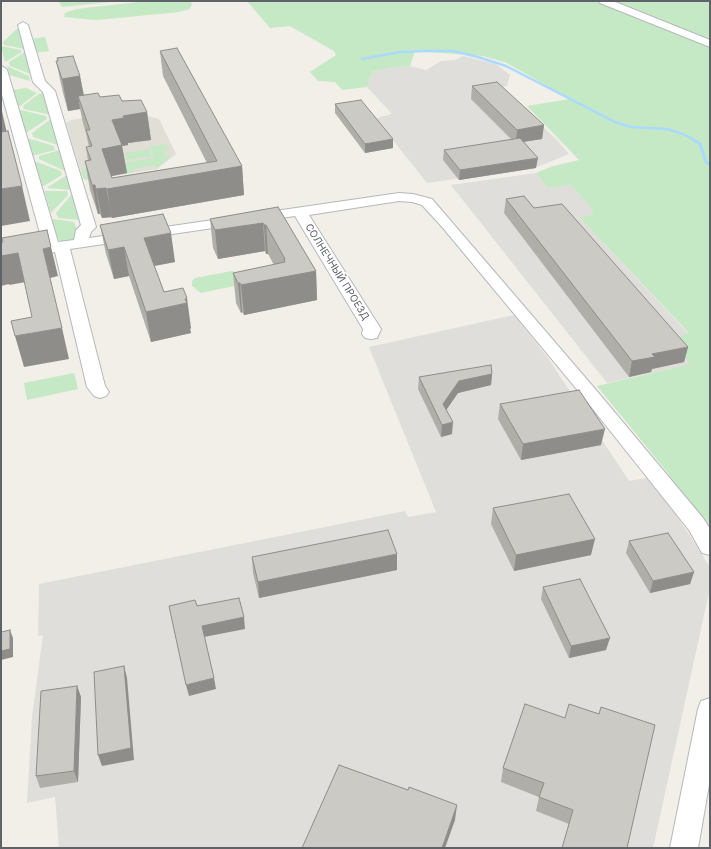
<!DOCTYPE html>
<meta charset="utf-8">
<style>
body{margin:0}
#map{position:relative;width:711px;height:849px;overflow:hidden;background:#f1efe8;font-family:Inter,sans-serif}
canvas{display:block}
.frame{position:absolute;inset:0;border:2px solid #5f6368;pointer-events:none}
</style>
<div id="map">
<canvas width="711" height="849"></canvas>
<div class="frame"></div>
</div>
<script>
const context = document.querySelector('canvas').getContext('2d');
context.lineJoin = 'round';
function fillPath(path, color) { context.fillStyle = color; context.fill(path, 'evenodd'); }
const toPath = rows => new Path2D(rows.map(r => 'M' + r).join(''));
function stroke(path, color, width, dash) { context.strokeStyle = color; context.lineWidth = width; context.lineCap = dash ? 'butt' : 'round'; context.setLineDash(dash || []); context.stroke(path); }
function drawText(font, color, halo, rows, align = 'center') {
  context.font = font + ' Inter,sans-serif'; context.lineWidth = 3; context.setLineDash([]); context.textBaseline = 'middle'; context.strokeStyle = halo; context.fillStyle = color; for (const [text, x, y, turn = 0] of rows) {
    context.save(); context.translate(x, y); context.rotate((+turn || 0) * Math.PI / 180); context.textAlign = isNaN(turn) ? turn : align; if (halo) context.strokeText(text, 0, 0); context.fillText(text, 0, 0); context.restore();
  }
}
const industrial = toPath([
 [463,56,496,64,510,75,507,86,501,87,558,141,569,154,537,167,427,183,376,119,380,117,392,114,367,87,372,72,393,67,410,66,426,70,441,61,455,60],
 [536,173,548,188,571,185,593,210,591,215,579,217,689,334,672,339,691,364,607,383,451,185],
 [514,315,548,358,629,481,652,477,710,567,710,588,653,848,58,848,59,847,55,797,27,803,32,717,43,635,38,636,39,584,405,511,408,517,436,512,369,347]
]);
const education = toPath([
 [128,111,159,119,176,154,157,169,90,180,83,179,66,123,71,120]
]);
const green = toPath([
 [58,1,120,1,62,7],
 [148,1,190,1,192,4,190,9,179,12,118,18,95,20,64,17,65,13,76,9],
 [247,1,710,1,710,531,667,472,597,386,690,364,672,339,689,333,579,217,591,215,593,210,571,185,548,188,536,173,550,167,579,160,527,106,570,99,507,63,483,56,415,51,410,66,393,67,372,72,367,87,342,90,335,82,318,81,310,72,336,55,334,51,290,26,270,28],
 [19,27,20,27,24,49,4,45,3,42],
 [45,37,49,51,35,53,30,39],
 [1,46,21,50,22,52,5,62],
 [25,52,27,52,33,75,10,66,9,62],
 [7,66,29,76,30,81,9,75],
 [26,88,37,93,20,106,17,106,13,90],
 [40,93,44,94,51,115,24,109,23,106],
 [21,110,46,116,47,119,26,133,18,111],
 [51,119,58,145,33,137,32,133],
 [27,138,54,146,55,150,32,156],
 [166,144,169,150,163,151,165,156,171,155,157,169,155,165,133,169,134,172,125,174,123,171,112,173,113,176,89,180,84,179,81,169,154,158,150,146],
 [149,149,152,156,127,160,124,153],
 [60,150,66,170,65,171,39,159,39,156],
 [34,161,61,171,62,175,42,187],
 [67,175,71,190,48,188,48,187],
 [44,191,67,191,68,195,51,213],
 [71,195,73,195,80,220,58,218,56,213],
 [54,219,74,222,78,233,75,239,62,242,58,239,52,220],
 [232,271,239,273,239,285,201,293,192,286,192,281,195,278],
 [74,373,78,389,27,400,24,383]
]);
const streamFar1 = toPath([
 [362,59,400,52,424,51,453,51,478,57,506,66,615,122,631,127,667,129,683,134,696,141]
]);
const stream = toPath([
 [694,140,700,144,706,162,710,165]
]);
const minor = toPath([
 [599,1,613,1,710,40,710,47,600,3,599,1],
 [23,22,28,25,45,81,55,91,96,227,91,232,89,238,399,193,413,194,432,199,596,390,703,518,710,529,710,555,702,553,689,530,584,398,443,228,422,205,412,202,399,201,309,215,381,329,377,338,371,339,365,338,362,334,363,329,295,216,70,249,105,386,109,392,106,396,100,398,94,396,87,387,55,252,1,260,1,250,43,244,1,91,1,66,5,68,7,70,58,242,74,240,76,230,81,225,43,92,33,82,18,25,23,22],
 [710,698,710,779,698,848,670,848,698,709,701,701,710,698]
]);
const wall = toPath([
 [160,51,242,166,244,195,112,218,112,217,102,218,100,214,98,214,90,190,85,161,88,161,86,147,89,147,86,133,83,123,80,109,68,111,63,93,56,61,58,61,57,58,80,76,84,95,122,101,147,112,151,140,128,143,128,145,122,146,127,173,111,176,112,178,207,163,163,76],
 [472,86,544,125,542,139,523,142,536,168,459,180,443,160,444,150,512,140,471,99],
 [335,104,393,139,393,148,365,153,335,113],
 [506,199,534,208,688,347,684,362,652,369,651,372,629,377,504,213],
 [278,207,316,271,317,300,244,315,242,312,241,313,236,303,233,273,274,265,268,254,266,254,265,251,218,259,213,248,210,219],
 [100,225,175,262,154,266,164,292,191,328,190,329,191,333,151,342,129,276,114,279,106,254],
 [492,374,491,385,458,393,446,410,452,434,441,437,418,389,419,377],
 [500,404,601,445,521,460,498,419],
 [493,508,591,555,514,571,491,524],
 [629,541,694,572,690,584,650,593,626,553],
 [252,557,397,570,259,598,253,573],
 [543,587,606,650,569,658,541,599],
 [77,686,81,697,78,782,40,788,36,776],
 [599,714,569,824,536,811,539,797,501,782,503,768,565,718]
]);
const shadedWall = toPath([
 [80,76,86,108,78,96,80,109,68,111,62,79],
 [1,107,7,133,1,134],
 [147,112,151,140,128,143,128,145,122,146,127,173,107,177,102,149,112,120,123,116],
 [544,125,542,139,516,143,517,130],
 [393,139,393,148,365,153,365,144],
 [538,158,536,168,459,180,460,170],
 [242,166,244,195,112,218,107,189],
 [92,185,95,185,100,214,98,214],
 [22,186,30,221,1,226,1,189],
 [106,188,112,217,102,218,96,189],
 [263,223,265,251,218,259,215,230],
 [264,225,266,225,268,254,266,254],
 [171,233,175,262,148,267,144,238],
 [51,247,58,276,50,278,43,249],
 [124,247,129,276,114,279,108,250],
 [18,253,26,282,9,285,9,284,1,286,1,255],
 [316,271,317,300,244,315,241,285],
 [238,283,240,283,242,312,241,313],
 [187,298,191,328,190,329,191,333,151,342,146,312],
 [62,328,69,359,24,367,15,336],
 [688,347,684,362,652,369,651,372,629,377,632,361,652,354],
 [492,374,491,385,458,393,442,416,443,404,459,381],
 [453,422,452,434,441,437,442,425],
 [605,429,601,445,521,460,523,444],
 [595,539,591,555,514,571,516,555],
 [397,554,397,570,259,598,258,582],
 [694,572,690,584,650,593,653,581],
 [244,617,245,629,204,637,202,626],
 [10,630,13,638,13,657,1,660,1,651],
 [610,638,606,650,569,658,571,646],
 [124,666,127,678,134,760,102,766,98,755],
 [214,678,216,689,189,696,186,685],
 [77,686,81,697,78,782,74,771],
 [457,805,455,820,445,848,442,848]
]);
const building = toPath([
 [177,48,242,166,107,189,106,188,96,189,95,185,92,185,85,161,91,160,86,147,92,146,86,130,90,130,78,96,98,93,100,97,119,95,122,101,141,100,147,112,123,116,124,118,112,120,122,145,102,149,112,178,217,161,160,51,177,48],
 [73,56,80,76,62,79,56,61,58,61,57,58,73,56],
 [497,82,544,125,517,130,472,86,497,82],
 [361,100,393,139,365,144,335,104,361,100],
 [8,131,22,186,1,189,1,132,8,131],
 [520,138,538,158,460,170,444,150,520,138],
 [524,196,534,208,562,204,688,347,652,354,655,357,632,361,506,199,524,196],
 [278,207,316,271,241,285,240,283,238,283,233,273,285,262,284,259,285,259,266,225,264,225,263,223,215,230,210,219,278,207],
 [163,214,171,233,144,238,164,292,183,288,187,298,185,299,187,303,146,312,124,247,108,250,100,225,163,214],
 [47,230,51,247,43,249,62,328,15,336,11,321,32,317,18,253,1,256,1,242,3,242,2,238,47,230],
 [491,365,492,374,459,381,443,404,453,422,442,425,419,377,491,365],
 [579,390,605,429,523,444,500,404,579,390],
 [569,494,595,539,516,555,493,508,569,494],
 [388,530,397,554,258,582,252,557,388,530],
 [668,533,694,572,653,581,629,541,668,533],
 [580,579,610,638,571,646,543,587,580,579],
 [239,598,244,617,202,626,214,678,186,685,169,606,195,600,197,606,239,598],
 [10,630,10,649,1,651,1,632,10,630],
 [124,666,131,748,98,755,94,672,124,666],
 [77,686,74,771,36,776,41,691,77,686],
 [525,704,565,718,569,704,599,714,601,707,655,725,627,848,562,848,573,810,539,797,544,783,503,768,525,704],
 [339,765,408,790,409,787,457,805,442,848,302,848,339,765]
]);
const streetNames = [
 ["СОЛНЕЧНЫЙ ПРОЕЗД",337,272,58]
];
fillPath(industrial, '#e0deda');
fillPath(education, '#e1ded6');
fillPath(green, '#c5e8c5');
stroke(streamFar1, '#aadaff', 2.5);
stroke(stream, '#aadaff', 3);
stroke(minor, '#b5b8bc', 2);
fillPath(minor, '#fff');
fillPath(wall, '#afaea9');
fillPath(shadedWall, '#8f8d8a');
fillPath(building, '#cccac5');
stroke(building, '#8f8d8a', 1);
drawText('10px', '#5f6368', '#fff', streetNames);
</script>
